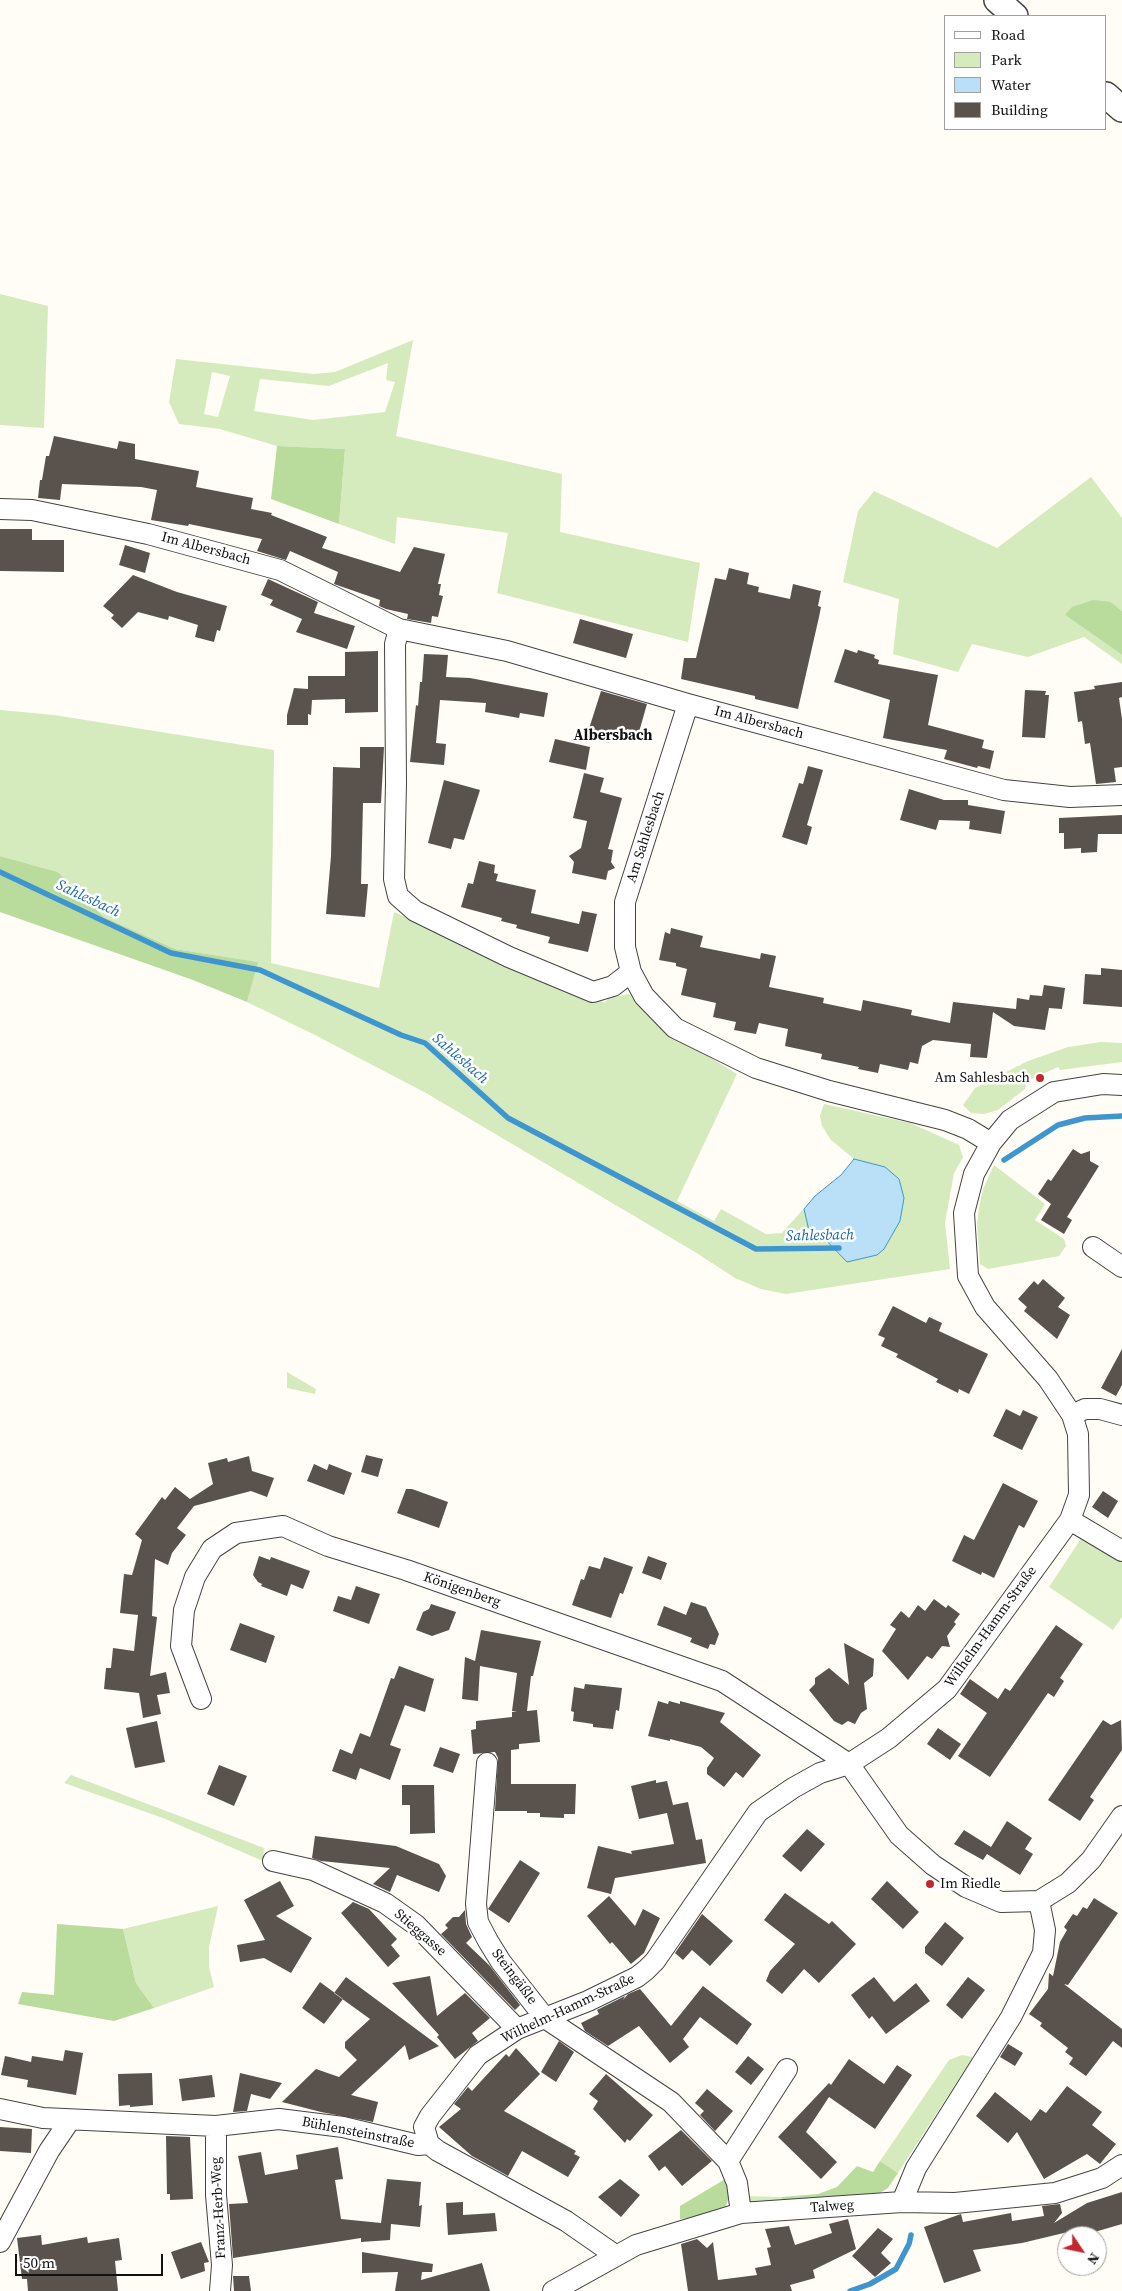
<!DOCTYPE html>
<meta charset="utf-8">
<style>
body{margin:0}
#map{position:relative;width:1122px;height:2291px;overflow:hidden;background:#fffdf5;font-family:"Source Serif 4",serif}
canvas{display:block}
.legend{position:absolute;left:944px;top:15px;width:162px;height:115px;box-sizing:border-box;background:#fff;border:1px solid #a0a0a0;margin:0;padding:6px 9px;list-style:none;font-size:15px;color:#111}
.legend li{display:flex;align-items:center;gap:10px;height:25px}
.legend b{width:25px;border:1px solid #a0a0a0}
.north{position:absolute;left:1057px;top:2226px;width:50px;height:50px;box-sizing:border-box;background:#fff;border:1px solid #a0a0a0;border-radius:50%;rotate:124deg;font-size:14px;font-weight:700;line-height:20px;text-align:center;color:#111}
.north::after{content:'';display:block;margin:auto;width:18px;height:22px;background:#c4262e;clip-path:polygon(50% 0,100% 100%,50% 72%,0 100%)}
.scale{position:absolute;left:15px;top:2254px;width:148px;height:22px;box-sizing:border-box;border:2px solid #111;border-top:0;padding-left:6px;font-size:15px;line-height:18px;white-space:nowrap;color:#111;-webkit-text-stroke:4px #fff;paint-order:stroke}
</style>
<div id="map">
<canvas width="1122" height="2291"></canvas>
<ul class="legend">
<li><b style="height:6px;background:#fff"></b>Road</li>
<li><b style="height:14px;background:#d5ebbd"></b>Park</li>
<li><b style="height:14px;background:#b9e0f7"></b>Water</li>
<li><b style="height:14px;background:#5a524d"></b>Building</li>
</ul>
<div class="north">N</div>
<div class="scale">50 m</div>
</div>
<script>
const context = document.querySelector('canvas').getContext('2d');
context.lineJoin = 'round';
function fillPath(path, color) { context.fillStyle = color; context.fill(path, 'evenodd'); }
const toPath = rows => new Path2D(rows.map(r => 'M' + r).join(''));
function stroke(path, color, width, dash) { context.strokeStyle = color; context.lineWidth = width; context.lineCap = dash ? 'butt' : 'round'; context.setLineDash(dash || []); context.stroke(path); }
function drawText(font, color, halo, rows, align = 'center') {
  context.font = font + ' "Source Serif 4",serif'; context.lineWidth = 5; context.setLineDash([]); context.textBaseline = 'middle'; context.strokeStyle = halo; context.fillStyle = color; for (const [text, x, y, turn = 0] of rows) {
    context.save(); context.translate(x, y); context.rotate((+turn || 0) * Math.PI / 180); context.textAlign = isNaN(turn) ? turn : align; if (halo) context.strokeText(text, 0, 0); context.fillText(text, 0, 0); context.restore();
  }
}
const green = toPath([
 [0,294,48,306,44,428,0,425],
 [413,340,396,436,562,474,560,532,700,563,688,642,497,593,508,533,397,517,395,544,339,524,345,449,277,446,220,429,179,424,169,402,176,359,314,374,335,372],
 [388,363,386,380,395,382,385,412,313,420,254,411,260,379,329,386],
 [212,372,230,376,218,417,204,414],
 [1091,477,1122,518,1122,611,1111,602,1065,615,1122,655,1122,664,1084,637,1028,657,972,644,958,672,893,654,899,599,843,582,858,511,874,491,997,548],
 [0,710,54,715,274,750,271,963,379,988,394,912,605,1003,608,998,629,994,659,1027,737,1074,677,1201,714,1221,721,1209,766,1234,782,1233,815,1196,841,1175,854,1159,831,1140,822,1126,820,1116,824,1104,910,1123,959,1145,963,1157,954,1173,945,1223,950,1269,786,1294,761,1289,735,1278,695,1252,426,1093,313,1034,247,1002,257,962,175,949,104,917,58,872,0,856],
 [1101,1042,1122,1043,1122,1062,1060,1070,1058,1067,1027,1081,1025,1089,998,1110,984,1114,971,1113,963,1105,975,1088,1028,1061,1068,1047],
 [994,1165,1045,1204,1035,1220,1064,1239,1066,1246,1059,1256,988,1269,980,1264,977,1224,979,1208,983,1189],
 [287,1372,316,1389,315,1394,287,1388],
 [1084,1534,1122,1560,1122,1617,1113,1630,1049,1587],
 [71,1775,264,1848,263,1861,163,1818,64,1783],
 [218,1906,209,1947,209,1967,214,1987,154,2008,136,1983,123,1929],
 [962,2055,973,2057,898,2173,880,2161,949,2060],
 [744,2196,782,2197,781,2207,749,2211]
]);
const forest = toPath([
 [277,446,345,449,339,524,271,499],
 [1093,600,1111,602,1122,611,1122,655,1065,615,1072,607],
 [0,856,58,872,104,917,175,949,258,962,247,1002,193,980,0,912],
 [57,1924,123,1929,136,1983,154,2008,114,2021,18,2004,22,1992,54,1995],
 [880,2161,898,2173,888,2188,880,2193,842,2202,781,2207,782,2197,818,2194,837,2187,857,2166,873,2172],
 [727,2178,729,2197,725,2209,719,2215,680,2219,680,2206]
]);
const water = toPath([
 [854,1159,885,1167,899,1179,904,1198,900,1221,884,1249,877,1255,847,1262,822,1236,810,1235,804,1209,815,1196,841,1175,854,1159]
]);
const stream = toPath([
 [0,872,171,953,260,970,401,1035,425,1043,508,1118,756,1249,839,1248],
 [1004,1160,1058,1125,1085,1118,1122,1116],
 [850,2291,870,2284,896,2269,909,2244,911,2235]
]);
const building = toPath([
 [54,436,117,449,119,441,135,444,135,459,199,471,196,487,253,498,251,509,272,513,271,515,327,537,322,548,400,572,414,547,445,554,438,584,441,584,439,595,443,596,438,617,432,616,431,623,407,619,408,614,386,609,379,606,380,600,334,584,338,572,290,551,286,560,257,551,262,539,189,524,188,526,151,520,157,490,141,487,62,484,60,500,38,498,40,480,42,480,46,456,49,456],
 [0,529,32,529,32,540,64,540,64,572,0,571],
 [125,545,150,553,145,573,119,565],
 [729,568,749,573,747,584,759,587,758,592,790,599,793,584,821,591,818,606,821,607,819,617,798,709,755,699,755,696,681,679,684,658,696,658,715,578,726,580],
 [133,575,177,592,227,606,220,631,217,630,214,642,195,637,198,625,169,616,168,620,138,612,122,628,111,618,114,615,103,606],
 [268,579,318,602,314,613,355,626,347,649,296,632,302,619,270,605,273,600,261,595],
 [580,619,633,634,626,658,573,643],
 [845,649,857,653,858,650,875,655,874,658,879,660,878,664,938,675,928,725,984,740,982,748,994,751,990,769,978,766,977,768,944,759,947,750,883,738,890,700,834,682],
 [378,651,378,712,345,713,345,699,312,700,311,715,308,714,308,725,287,725,287,715,294,688,308,689,308,676,345,676,345,652],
 [424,654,448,655,446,677,470,678,548,693,544,717,520,713,519,718,485,712,486,703,440,700,436,743,446,744,444,765,410,762,416,705,418,706,420,682,422,682],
 [1122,682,1122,697,1119,698,1122,719,1122,767,1114,768,1116,782,1096,784,1090,743,1085,744,1082,721,1078,722,1074,692,1095,689,1094,686],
 [1025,690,1046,691,1045,695,1049,695,1045,738,1022,737],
 [601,691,647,704,639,732,627,729,625,735,613,730,609,743,587,735],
 [555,739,590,747,586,770,549,762],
 [360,747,384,747,381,803,363,803,361,884,368,884,365,917,326,914,331,856,333,767,360,768],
 [808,766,823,770,807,825,812,827,807,845,782,837,799,783,803,784],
 [584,773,604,778,600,792,622,798,608,849,613,850,611,862,615,868,608,871,606,880,572,873,574,862,569,856,581,848,587,821,573,818],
 [444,780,480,790,464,840,454,838,451,849,428,843],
 [909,789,944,800,968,800,968,805,1005,811,1001,834,969,829,970,821,939,820,936,830,900,820],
 [1122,815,1122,834,1098,834,1097,852,1081,853,1081,848,1064,849,1064,833,1059,833,1059,818],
 [479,861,495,865,494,873,498,874,496,881,536,890,531,913,579,924,582,911,597,914,588,952,548,943,550,937,516,928,517,925,501,921,502,918,461,907,468,883,473,884],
 [671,928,703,936,700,947,760,959,761,953,776,956,769,987,824,998,823,1003,861,1011,863,1000,912,1010,911,1015,950,1023,953,1002,1016,1009,1017,998,1029,1000,1030,995,1042,996,1044,985,1065,988,1062,1009,1049,1008,1045,1030,1014,1026,993,1012,987,1058,970,1057,971,1044,933,1040,922,1046,918,1064,910,1062,908,1070,880,1064,878,1073,858,1069,859,1067,821,1059,822,1054,785,1046,788,1029,759,1023,756,1034,734,1030,736,1022,713,1017,716,1003,681,995,687,969,676,966,676,963,659,960,665,932,670,934],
 [1101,968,1122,970,1122,1007,1083,1004,1085,974,1101,975],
 [1073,1149,1081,1154,1090,1151,1090,1161,1099,1166,1067,1217,1072,1220,1064,1234,1041,1220,1051,1204,1038,1194,1048,1179,1051,1181],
 [1043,1279,1065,1298,1058,1307,1070,1315,1057,1339,1024,1311,1027,1307,1018,1299,1034,1281,1038,1285],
 [893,1306,926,1323,929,1317,942,1323,939,1331,988,1354,969,1394,959,1389,958,1393,936,1382,938,1379,896,1357,898,1354,881,1346,885,1338,878,1335],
 [1122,1349,1122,1385,1116,1396,1101,1388],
 [1006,1409,1020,1416,1023,1410,1038,1417,1022,1450,993,1436],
 [366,1455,383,1459,378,1477,361,1472],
 [249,1456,252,1471,274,1478,267,1497,251,1491,194,1506,177,1528,186,1535,172,1553,168,1565,155,1559,152,1616,157,1617,150,1676,166,1672,170,1693,157,1695,161,1714,143,1718,139,1693,104,1689,106,1668,111,1668,113,1648,134,1651,138,1615,120,1613,124,1574,132,1575,142,1540,135,1534,162,1497,165,1500,175,1487,190,1499,213,1484,208,1463,227,1458,228,1462],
 [314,1464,327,1470,329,1464,352,1473,344,1495,307,1481],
 [1003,1483,1038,1501,1024,1528,1019,1525,994,1578,982,1572,981,1575,952,1561,964,1535,974,1540],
 [406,1489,412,1489,448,1502,439,1528,397,1513],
 [1103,1491,1118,1501,1108,1518,1092,1507],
 [259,1556,270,1560,271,1557,310,1571,303,1589,291,1584,287,1596,261,1586,262,1584,258,1582,253,1575],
 [648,1556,667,1563,661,1580,642,1573],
 [604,1557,633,1567,623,1594,620,1593,611,1618,572,1605,581,1579,584,1580,589,1566,600,1569],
 [356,1586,380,1594,369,1624,333,1611,338,1596,351,1600],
 [934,1599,946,1608,948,1605,960,1614,954,1622,956,1624,947,1636,950,1647,942,1646,932,1659,927,1656,908,1680,882,1651,896,1629,890,1625,901,1611,909,1618,918,1605,925,1611],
 [691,1602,706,1607,719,1634,715,1645,710,1644,708,1649,690,1642,692,1638,657,1625,664,1606,686,1615],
 [431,1604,456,1612,449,1630,432,1636,416,1630,423,1612,429,1609],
 [240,1623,275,1636,266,1663,230,1650],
 [1056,1625,1083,1644,1060,1678,1064,1681,1054,1697,1048,1693,990,1777,958,1756,987,1713,960,1694,970,1679,998,1699,1005,1688,1010,1691],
 [481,1630,541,1641,533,1676,531,1676,527,1711,537,1710,540,1742,519,1744,519,1749,511,1750,511,1784,576,1784,575,1814,564,1814,564,1818,540,1817,540,1813,527,1813,527,1811,495,1811,498,1758,495,1752,473,1754,471,1730,476,1729,476,1721,512,1717,512,1712,517,1712,512,1711,517,1673,480,1666,478,1701,462,1699,465,1657,475,1661],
 [844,1643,874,1659,873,1676,864,1683,867,1709,861,1713,855,1724,848,1721,842,1725,834,1721,809,1690,815,1684,815,1678,829,1668,849,1685],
 [399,1666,434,1679,425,1712,405,1705,390,1745,401,1749,390,1780,360,1768,356,1780,332,1771,340,1749,352,1754,360,1733,370,1737,391,1678,394,1679],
 [585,1684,622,1688,619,1711,616,1710,613,1729,593,1727,593,1724,573,1721,574,1712,571,1711,574,1687,584,1689],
 [658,1701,668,1704,669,1701,680,1704,680,1701,725,1713,720,1722,761,1755,743,1778,736,1772,724,1787,707,1774,707,1768,714,1758,701,1747,670,1739,670,1741,648,1736],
 [1103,1720,1111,1725,1121,1720,1122,1750,1090,1797,1094,1800,1080,1821,1048,1800],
 [157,1721,165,1762,135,1768,126,1728],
 [938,1728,961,1744,950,1760,927,1744],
 [440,1747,460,1754,453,1773,433,1766],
 [219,1765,247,1776,234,1806,207,1794],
 [656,1780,656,1783,667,1781,673,1805,688,1802,696,1840,702,1839,706,1863,615,1878,611,1894,587,1888,598,1846,632,1854,631,1851,674,1844,667,1813,639,1819,631,1786],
 [402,1785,434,1785,435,1833,410,1834,410,1805,402,1805],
 [1007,1821,1032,1838,1025,1849,1033,1854,1020,1875,987,1854,983,1860,954,1844,964,1830,991,1847],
 [807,1829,825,1844,801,1872,782,1856],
 [315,1836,396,1846,439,1864,446,1876,439,1892,397,1875,390,1892,373,1884,390,1868,321,1861,312,1858],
 [520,1860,540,1873,509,1923,488,1909],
 [280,1881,294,1906,276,1916,312,1938,291,1973,264,1958,240,1962,237,1945,265,1940,244,1900],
 [887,1881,919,1912,903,1929,871,1899],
 [785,1893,829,1924,832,1921,856,1944,819,1983,804,1969,782,1994,766,1981,770,1971,795,1944,764,1920],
 [609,1896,635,1926,643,1909,660,1918,644,1953,631,1964,612,1942,610,1944,587,1916],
 [1094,1898,1118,1913,1068,1985,1064,1984,1122,2029,1122,2048,1113,2041,1086,2076,1069,2064,1073,2058,1065,2052,1068,2048,1040,2026,1042,2023,1029,2014,1048,1989,1049,1973,1053,1976,1060,1942,1067,1930,1064,1927,1073,1914,1077,1916,1083,1907,1087,1909],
 [353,1902,369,1909,397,1939,391,1945,400,1956,388,1967,341,1913],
 [465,1910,466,1924,472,1937,466,1943,489,1965,520,2005,515,2010,441,1934,448,1928,445,1925,453,1917,459,1917],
 [702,1914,733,1941,710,1966,692,1950,683,1960,675,1953],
 [945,1922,964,1938,942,1966,925,1953,925,1947],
 [430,1976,437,2016,465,1993,490,2018,472,2033,478,2041,455,2059,437,2037,439,2035,392,1983],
 [346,1977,439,2046,409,2060,405,2045,351,2095,378,2102,373,2122,321,2112,282,2102,316,2069,339,2077,357,2060,345,2048,345,2042,370,2019,334,1993],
 [874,1977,894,2002,916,1983,930,2001,886,2034,872,2016,869,2019,851,1995],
 [968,1977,985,1990,962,2019,946,2005],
 [320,1982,343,1999,324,2024,302,2008],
 [703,1986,752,2024,737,2045,700,2017,683,2039,689,2047,670,2063,639,2026,608,2046,585,2031,581,2023,599,2014,597,2010,625,1996,623,2000,628,1994,640,1989,671,2026],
 [559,2041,574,2052,556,2082,541,2072],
 [1008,2044,1023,2053,1015,2066,1000,2057],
 [516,2048,540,2074,504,2111,576,2151,574,2154,580,2157,568,2177,522,2151,508,2176,472,2156,439,2127,461,2109,454,2104,468,2087,472,2091,506,2054,509,2057],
 [65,2050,83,2053,76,2095,27,2087,28,2080,1,2075,5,2056,31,2062,32,2056,63,2061],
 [748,2056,764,2069,751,2085,735,2072],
 [849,2059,884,2084,897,2065,912,2075,875,2129,829,2097,806,2132,837,2162,821,2179,778,2137,829,2083,831,2085],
 [152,2073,153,2105,130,2107,130,2105,119,2106,118,2074],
 [240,2073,282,2083,270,2099,251,2094,247,2111,233,2112],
 [606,2074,653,2115,630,2141,627,2139,625,2143,593,2109,598,2101,589,2094],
 [212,2075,215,2097,182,2101,179,2079],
 [1067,2086,1102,2112,1092,2125,1116,2144,1100,2164,1087,2154,1044,2179,1017,2132,1008,2143,976,2116,995,2092,1031,2121,1040,2109,1046,2113],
 [707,2089,733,2111,715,2131,700,2115,704,2111,695,2103],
 [0,2127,32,2129,31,2153,0,2151],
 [681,2130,712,2161,682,2186,665,2166,659,2171,648,2156],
 [166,2136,190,2137,193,2199,170,2200,170,2194,167,2194],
 [338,2147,343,2179,335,2180,341,2219,381,2223,387,2179,421,2182,419,2206,422,2205,420,2227,391,2224,390,2240,361,2242,361,2238,233,2258,229,2204,248,2203,238,2156,261,2152,265,2175,298,2169,296,2155],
 [620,2179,640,2195,621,2217,598,2197],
 [1122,2192,1122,2224,1081,2236,1069,2236,1068,2232,1022,2243,973,2250,981,2271,944,2283,924,2227,961,2214,963,2222,1011,2213,1012,2221,1044,2216,1042,2206,1060,2204,1062,2213,1054,2223,1087,2203],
 [463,2202,463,2215,495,2213,497,2231,448,2235,446,2203],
 [848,2219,856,2249,813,2270,815,2278,790,2285,792,2291,688,2291,681,2244,697,2239,707,2248,713,2242,718,2280,757,2275,755,2268,771,2265,767,2248,771,2247,765,2229,789,2226,795,2245,832,2233,829,2224],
 [878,2228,893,2239,881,2253,891,2263,875,2277,852,2256],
 [41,2235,42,2245,87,2237,88,2243,119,2238,122,2260,115,2261,118,2291,28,2291,27,2279,22,2279,17,2238],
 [201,2242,209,2262,204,2263,205,2271,181,2279,171,2252],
 [362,2252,433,2264,432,2272,422,2272,421,2280,482,2263,490,2291,395,2291,398,2272,362,2273],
 [233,2276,249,2276,251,2291,234,2291]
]);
const minor = toPath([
 [0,509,32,510,148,534,280,570,399,629,507,651,688,704,1004,790,1070,797,1122,795],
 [399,629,395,644,396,783,394,879,398,896,415,911,509,957,593,992,613,986,631,972],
 [688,704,625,902,625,947,631,972,644,996,675,1028,756,1068,829,1091,945,1120,968,1129,991,1143],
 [1093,1247,1122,1267],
 [1072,1415,1085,1409,1100,1409,1122,1415],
 [1070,1520,1122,1551],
 [201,1699,181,1646,184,1610,195,1577,212,1549,236,1533,283,1526,328,1546,406,1570,722,1681,849,1764,899,1835,933,1865,966,1887,1001,1902,1039,1901,1068,1883,1091,1860,1122,1816],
 [487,1763,476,1904,478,1922,488,1941,501,1962,545,2018,671,2102,728,2161,737,2183,741,2213],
 [273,1861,313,1870,385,1903,416,1925,517,2029],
 [0,2109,43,2118,216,2126,279,2119,343,2127,418,2145,429,2144,438,2151,566,2221,615,2255],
 [216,2126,216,2195,222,2265,220,2291],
 [429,2144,424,2127,430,2116,478,2055,517,2029,588,2001,637,1977,646,1970,655,1961,758,1812,793,1788,820,1773,849,1764,889,1738,947,1689,1070,1520,1079,1495,1078,1434,1072,1415,1048,1379,985,1307,968,1276,964,1213,974,1174,991,1143,1010,1120,1054,1092,1103,1084,1122,1085],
 [728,2161,787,2069],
 [902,2202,916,2168,1011,2017,1043,1953,1045,1930,1039,1901],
 [0,2242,49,2151,70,2120],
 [553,2291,636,2245,741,2213,902,2202,955,2203,1055,2193,1102,2178,1122,2165]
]);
const tertiary = toPath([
 [997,0,1015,16],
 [1106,95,1122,109]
]);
const markers = [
 [1040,1078,5,"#c4262e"],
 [930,1884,5,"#c4262e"]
];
const streetNames = [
 ["Im Albersbach",206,549,15],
 ["Im Albersbach",759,723,15],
 ["Am Sahlesbach",646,837,-72],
 ["Königenberg",462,1590,19],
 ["Wilhelm-Hamm-Straße",991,1627,-54],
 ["Stieggasse",420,1933,41],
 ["Steingäßle",514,1977,53],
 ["Wilhelm-Hamm-Straße",568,2009,-25],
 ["Bühlensteinstraße",358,2133,11],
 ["Talweg",832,2207,-4],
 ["Franz-Herb-Weg",219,2208,-93]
];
const poiNames = [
 ["Am Sahlesbach",1030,1078],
 ["Im Riedle",940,1884,"left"]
];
const neighbourhoodNames = [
 ["Albersbach",613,736]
];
const waterNames = [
 ["Sahlesbach",88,899,25],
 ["Sahlesbach",460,1059,41],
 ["Sahlesbach",820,1236,-1]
];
fillPath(green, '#d5ebbd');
fillPath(forest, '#b9dc9c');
fillPath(water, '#b9e0f7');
stroke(water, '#3f96cf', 1);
stroke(stream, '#3f96cf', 5.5);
fillPath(building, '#5a524d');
stroke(minor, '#444', 22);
stroke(tertiary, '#444', 28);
stroke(minor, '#fff', 20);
stroke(tertiary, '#fff', 25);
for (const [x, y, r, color] of markers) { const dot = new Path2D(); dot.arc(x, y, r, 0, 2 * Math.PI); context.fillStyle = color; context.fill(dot); stroke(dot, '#fff', 2); }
drawText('14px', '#111', '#fff', streetNames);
drawText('14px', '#111', '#fff', poiNames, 'right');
drawText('bold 15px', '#111', '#fff', neighbourhoodNames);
drawText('italic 15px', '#1768a6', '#fff', waterNames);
</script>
